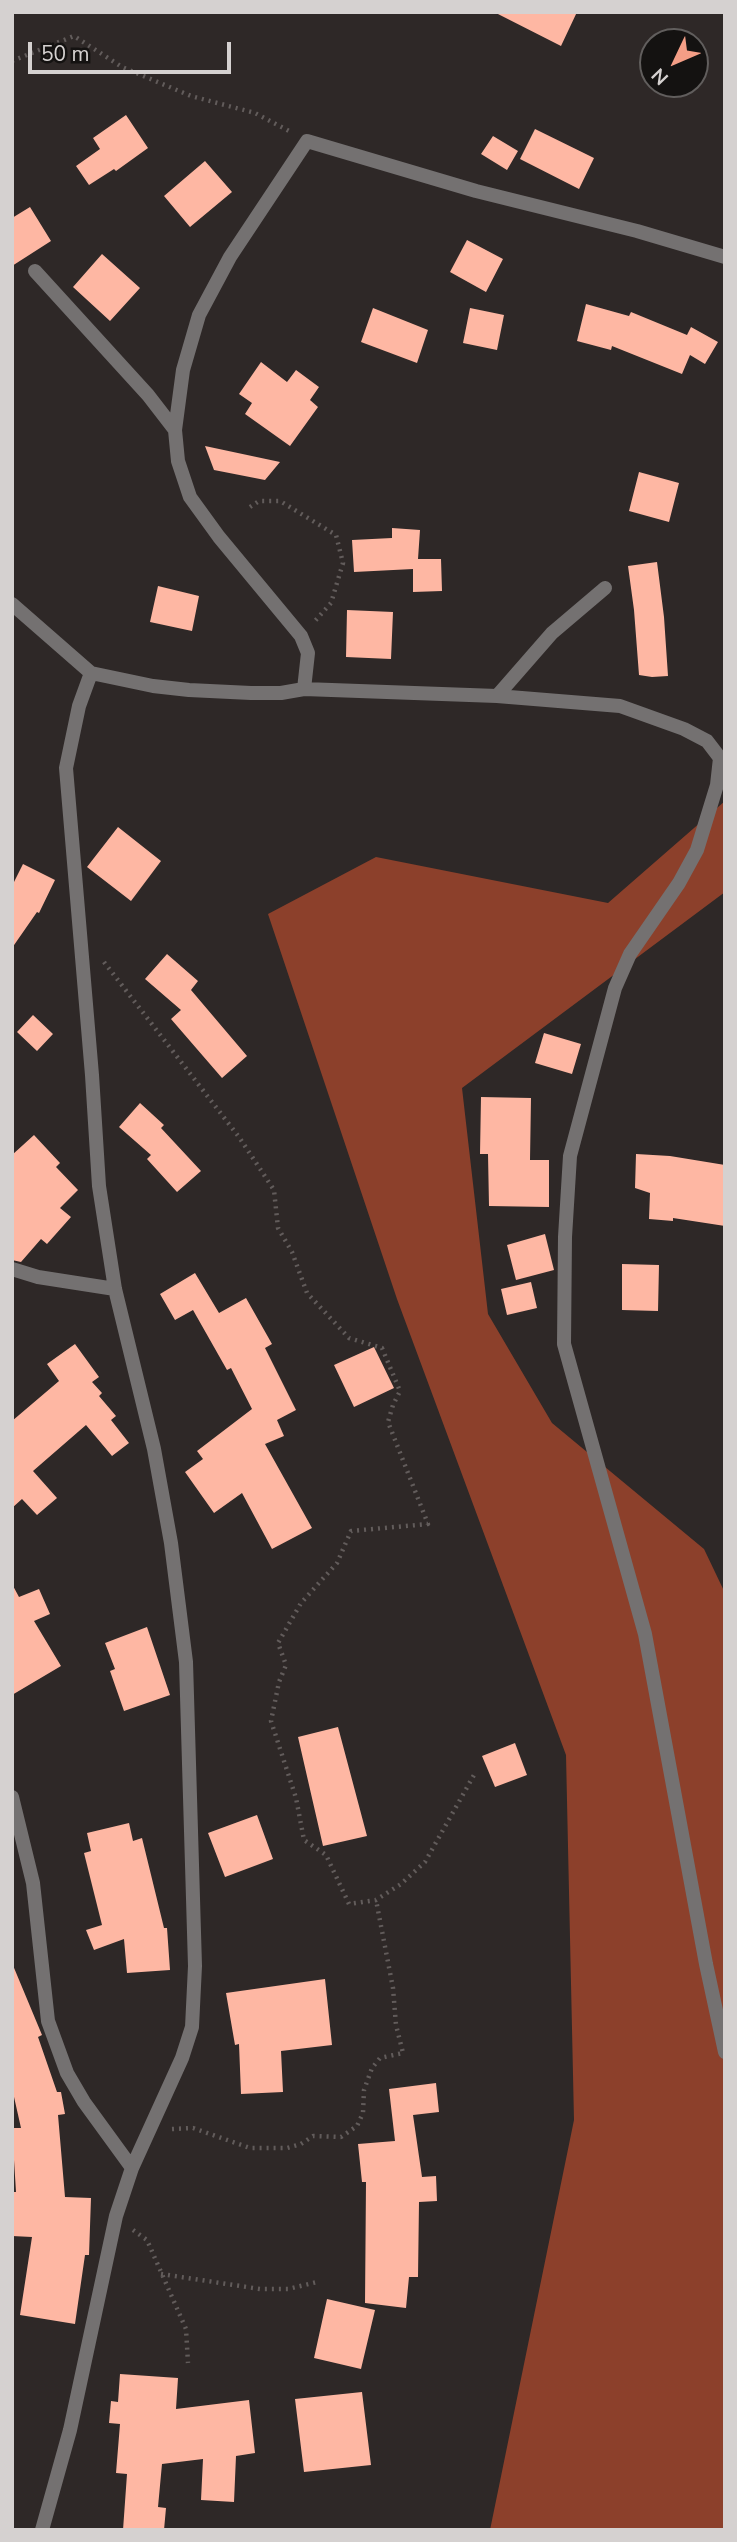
<!DOCTYPE html>
<style>
body{margin:0}
#map{position:relative;width:737px;height:2542px;overflow:hidden;background:#2e2827;font-family:"Nunito Sans",sans-serif}
canvas{display:block}
.frame{position:absolute;inset:0;border:14px solid #d5d1d0;pointer-events:none}
.north{position:absolute;left:639px;top:28px;width:70px;height:70px;box-sizing:border-box;background:#141211;border:2px solid #615e5d;border-radius:50%;rotate:226deg;font-size:19px;font-weight:700;line-height:28px;text-align:center;color:#d5d1d0}
.north::after{content:'';display:block;margin:auto;width:24px;height:32px;background:#f49e86;clip-path:polygon(50% 0,100% 100%,50% 72%,0 100%)}
.scale{position:absolute;left:28px;top:42px;width:203px;height:32px;box-sizing:border-box;border:4px solid #d5d1d0;border-top:0;padding-left:9px;font-size:21px;line-height:24px;white-space:nowrap;color:#d5d1d0;-webkit-text-stroke:5px #141211;paint-order:stroke}
</style>
<div id="map">
<canvas width="737" height="2542"></canvas>
<div class="frame"></div>
<div class="north">N</div>
<div class="scale">50 m</div>
</div>
<script>
const context = document.querySelector('canvas').getContext('2d');
context.lineJoin = 'round';
function fillPath(path, color) { context.fillStyle = color; context.fill(path, 'evenodd'); }
const toPath = rows => new Path2D(rows.map(r => 'M' + r).join(''));
function stroke(path, color, width, dash) { context.strokeStyle = color; context.lineWidth = width; context.lineCap = dash ? 'butt' : 'round'; context.setLineDash(dash || []); context.stroke(path); }
const forest = toPath([
 [725,801,725,892,462,1088,488,1314,552,1423,704,1549,725,1593,725,2530,490,2530,574,2120,566,1755,397,1299,268,914,376,857,608,903]
]);
const building = toPath([
 [494,12,577,12,561,46],
 [126,115,148,148,116,171,114,169,89,185,76,166,100,149,93,138],
 [535,129,594,158,579,189,520,159],
 [493,136,518,151,507,170,481,154],
 [205,161,232,192,190,227,164,196],
 [30,207,51,241,12,266,12,218],
 [467,240,503,259,486,292,450,272],
 [102,254,140,288,110,321,73,287],
 [586,304,629,316,631,312,687,335,691,327,718,342,705,364,690,355,682,374,612,346,611,350,577,341],
 [373,308,428,330,417,363,361,342],
 [470,308,504,315,497,350,463,343],
 [261,362,287,382,296,370,319,387,310,400,318,407,290,446,245,414,252,403,239,394],
 [205,446,280,462,265,480,214,470],
 [639,472,679,483,669,522,629,511],
 [392,528,420,530,418,559,441,559,442,591,413,592,413,569,354,572,352,540,392,538],
 [657,562,664,617,668,676,652,677,639,675,634,610,628,566],
 [158,586,199,596,192,631,150,622],
 [347,610,393,612,391,659,346,657],
 [118,827,161,861,131,901,87,867],
 [23,864,55,880,39,913,37,912,12,948,12,886],
 [167,954,198,981,191,990,247,1056,222,1078,171,1019,181,1010,145,979],
 [33,1015,53,1034,37,1051,17,1032],
 [544,1033,581,1044,572,1074,535,1063],
 [481,1097,531,1098,530,1160,549,1160,549,1207,489,1206,488,1154,480,1154],
 [140,1103,164,1125,161,1128,201,1171,177,1192,147,1159,151,1155,119,1127],
 [34,1135,60,1163,56,1167,78,1190,60,1208,71,1217,47,1244,41,1239,21,1262,12,1260,12,1155],
 [636,1154,670,1156,725,1165,725,1226,673,1218,673,1221,649,1219,650,1193,635,1188],
 [545,1234,554,1270,516,1280,507,1245],
 [622,1264,659,1265,658,1311,622,1310],
 [195,1273,219,1313,246,1298,272,1344,265,1348,296,1410,277,1420,284,1436,265,1444,312,1528,272,1549,242,1493,214,1513,185,1472,203,1459,197,1451,252,1409,231,1368,227,1370,193,1310,175,1320,160,1294],
 [531,1282,537,1308,507,1315,501,1289],
 [75,1344,99,1377,92,1382,102,1393,99,1396,116,1416,111,1420,129,1443,112,1456,86,1425,33,1471,57,1498,37,1515,22,1499,12,1508,12,1421,59,1381,47,1364],
 [374,1347,394,1388,354,1407,334,1365],
 [12,1584,19,1597,39,1589,50,1614,34,1621,61,1666,12,1695],
 [147,1627,170,1695,124,1711,110,1671,115,1669,105,1643],
 [338,1727,367,1836,323,1846,298,1737],
 [515,1743,527,1775,495,1787,482,1756],
 [257,1815,273,1859,225,1877,208,1833],
 [129,1823,133,1841,142,1838,164,1928,167,1928,170,1970,127,1973,124,1939,94,1950,86,1930,102,1925,84,1853,91,1851,87,1833],
 [12,1963,42,2035,38,2037,57,2092,61,2092,65,2114,58,2115,65,2197,91,2198,89,2255,85,2255,75,2324,20,2315,32,2237,12,2236,12,2192,16,2192,12,2128,21,2128,12,2088],
 [325,1979,332,2045,281,2051,283,2092,241,2094,239,2044,235,2045,226,1993],
 [436,2083,439,2112,413,2115,422,2177,436,2176,437,2201,419,2202,418,2277,409,2277,406,2308,365,2303,366,2182,362,2182,358,2144,395,2141,389,2089],
 [327,2299,375,2310,361,2369,314,2358],
 [120,2374,178,2378,176,2409,249,2400,255,2453,236,2456,234,2502,201,2500,203,2459,162,2464,158,2507,166,2508,164,2530,123,2530,127,2474,116,2473,120,2424,109,2423,111,2401,118,2402],
 [362,2392,371,2465,304,2472,295,2399]
]);
const path = toPath([
 [12,61,74,36,122,67,191,96,255,113,291,132],
 [250,507,259,501,280,501,336,535,343,563,331,603,314,622],
 [104,962,239,1137,274,1190,278,1228,292,1252,307,1293,349,1338,382,1348,400,1391,393,1405,388,1422,428,1524,351,1531,337,1563,301,1603,278,1643,286,1665,279,1682,271,1721,296,1798,304,1840,326,1855,349,1904,376,1900,401,1884,425,1862,474,1775],
 [172,2129,193,2128,250,2148,287,2148,301,2144,313,2136,341,2137,357,2126,363,2113,364,2090,372,2068,380,2058,403,2053,396,2025,393,1988,376,1900],
 [133,2230,147,2240,186,2329,188,2363],
 [161,2274,260,2289,288,2289,317,2282]
]);
const minor = toPath([
 [35,271,148,395,175,430],
 [12,604,91,673],
 [304,689,497,696,620,706,684,729,707,741,720,758,717,785,697,850,679,883,630,954,615,988,570,1156,565,1237,564,1344,645,1634,706,1964,725,2052],
 [497,696,552,633,605,588],
 [12,1269,38,1277,115,1289],
 [12,1797,33,1883,48,2021,67,2073,84,2102,132,2168],
 [42,2530,70,2430,116,2216,132,2168,182,2058,192,2027,195,1966,186,1662,171,1543,154,1449,115,1289,99,1186,92,1075,66,768,79,706,91,673,153,686,189,690,251,693,281,693,304,689,308,653,301,636,219,537,190,497,178,461,175,430,183,370,199,315,230,257,307,141,476,191,637,231,725,257]
]);
fillPath(forest, '#8c402b');
fillPath(building, '#feb7a3');
stroke(path, '#625c5b', 4.5, [2, 5]);
stroke(minor, '#747171', 14);
</script>
